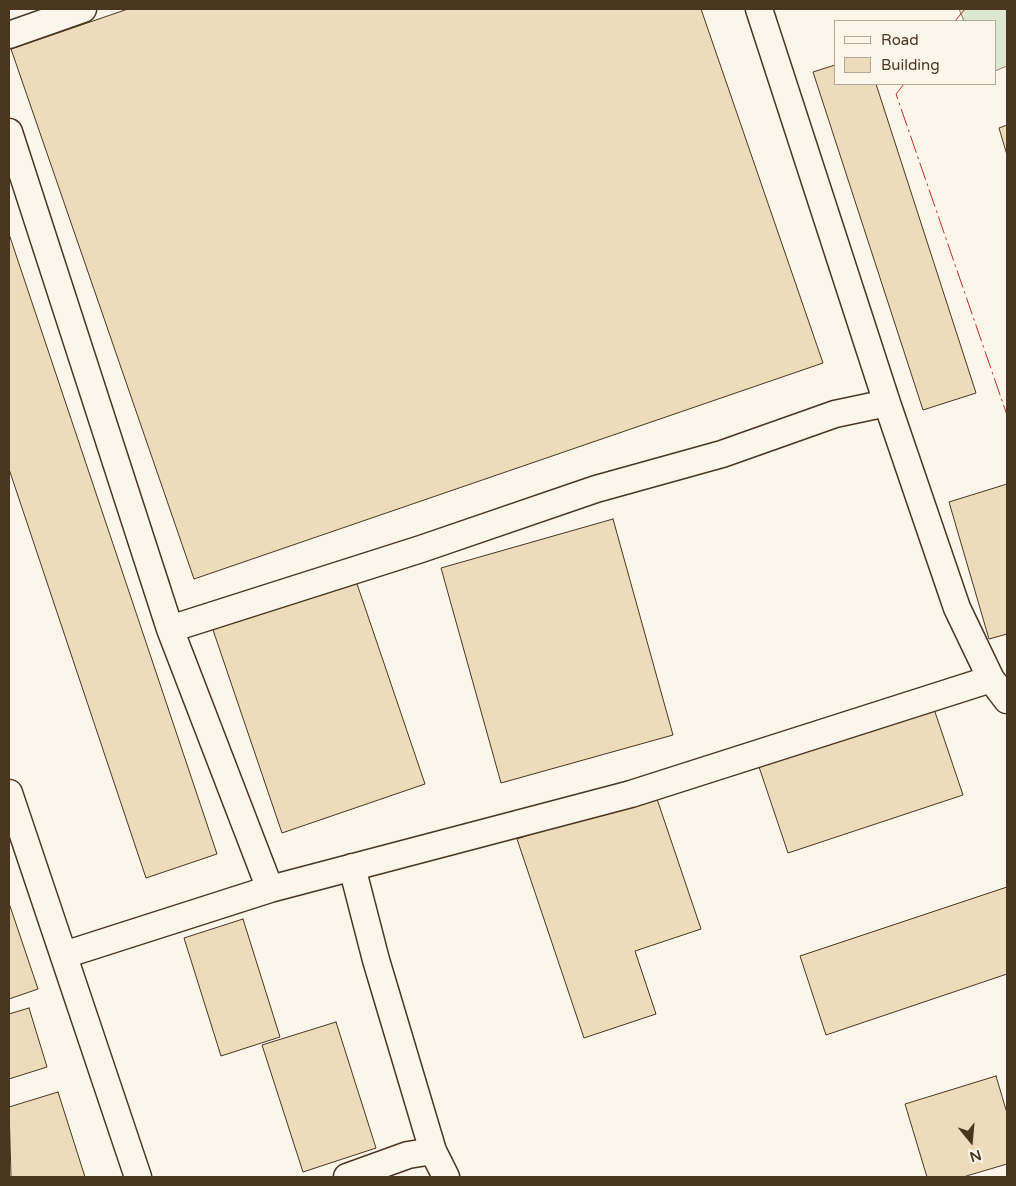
<!DOCTYPE html>
<style>
body{margin:0}
#map{position:relative;width:1016px;height:1186px;overflow:hidden;background:#fbf6e9;font-family:"Varela Round",sans-serif}
canvas{display:block}
.frame{position:absolute;inset:0;border:10px solid #4a3520;pointer-events:none}
.legend{position:absolute;left:834px;top:20px;width:162px;height:65px;box-sizing:border-box;background:#fbf6e9;border:1px solid #b4a999;margin:0;padding:6px 9px;list-style:none;font-size:15px;color:#4a3520}
.legend li{display:flex;align-items:center;gap:10px;height:25px}
.legend b{width:25px;border:1px solid #b4a999}
.north{position:absolute;left:946px;top:1116px;width:50px;height:50px;-webkit-text-stroke:4px #fbf6e9;paint-order:stroke;rotate:163deg;font-size:14px;font-weight:700;line-height:20px;text-align:center;color:#4a3520}
.north::after{content:'';display:block;margin:auto;width:18px;height:22px;background:#4a3520;clip-path:polygon(50% 0,100% 100%,50% 72%,0 100%)}
</style>
<div id="map">
<canvas width="1016" height="1186"></canvas>
<div class="frame"></div>
<ul class="legend">
<li><b style="height:6px;background:#fbf6e9"></b>Road</li>
<li><b style="height:14px;background:#ecdcbc"></b>Building</li>
</ul>
<div class="north">N</div>
</div>
<script>
const context = document.querySelector('canvas').getContext('2d');
context.lineJoin = 'round';
function fillPath(path, color) { context.fillStyle = color; context.fill(path, 'evenodd'); }
const toPath = rows => new Path2D(rows.map(r => 'M' + r).join(''));
function stroke(path, color, width, dash) { context.strokeStyle = color; context.lineWidth = width; context.lineCap = dash ? 'butt' : 'round'; context.setLineDash(dash || []); context.stroke(path); }
const green = toPath([
 [959,9,1007,9,1007,66,995,71,995,21,964,21,959,9]
]);
const building = toPath([
 [128,9,701,9,823,363,194,579,11,49,128,9],
 [835,65,835,84,876,84,976,393,923,410,813,72,835,65],
 [1007,125,1007,155,999,128,1007,125],
 [9,234,217,854,146,878,9,469,9,234],
 [1007,484,1007,634,989,639,949,502,1007,484],
 [613,519,673,735,501,783,441,568,613,519],
 [354,575,425,784,282,833,211,624,354,575],
 [931,700,963,795,788,853,756,758,931,700],
 [655,793,701,929,635,951,656,1014,584,1038,517,839,655,793],
 [1007,887,1007,974,826,1035,800,956,1007,887],
 [9,903,38,989,9,999,9,903],
 [243,919,280,1037,221,1056,184,938,243,919],
 [29,1008,47,1067,9,1079,9,1014,29,1008],
 [336,1022,376,1148,303,1172,262,1045,336,1022],
 [996,1076,1007,1113,1007,1164,963,1177,927,1177,905,1104,996,1076],
 [58,1092,85,1177,11,1177,9,1107,58,1092]
]);
const minor = toPath([
 [759,9,887,403,957,608,991,679,1007,700],
 [9,35,83,9],
 [9,132,170,629,270,889],
 [170,629,421,549,596,489,722,454,835,414,887,403],
 [9,793,138,1177],
 [352,867,376,960,433,1151],
 [64,955,270,889,631,794,991,679],
 [347,1177,408,1155,433,1151,446,1177]
]);
const power = toPath([
 [955,21,965,9],
 [904,84,896,94,1007,415]
]);
fillPath(green, '#dce7d0');
stroke(green, '#887966', 1);
fillPath(building, '#ecdcbc');
stroke(building, '#4a3520', 1);
stroke(minor, '#4a3520', 29);
stroke(minor, '#fbf6e9', 26);
stroke(power, '#c62828', 1, [18, 4, 2.5, 4]);
</script>
